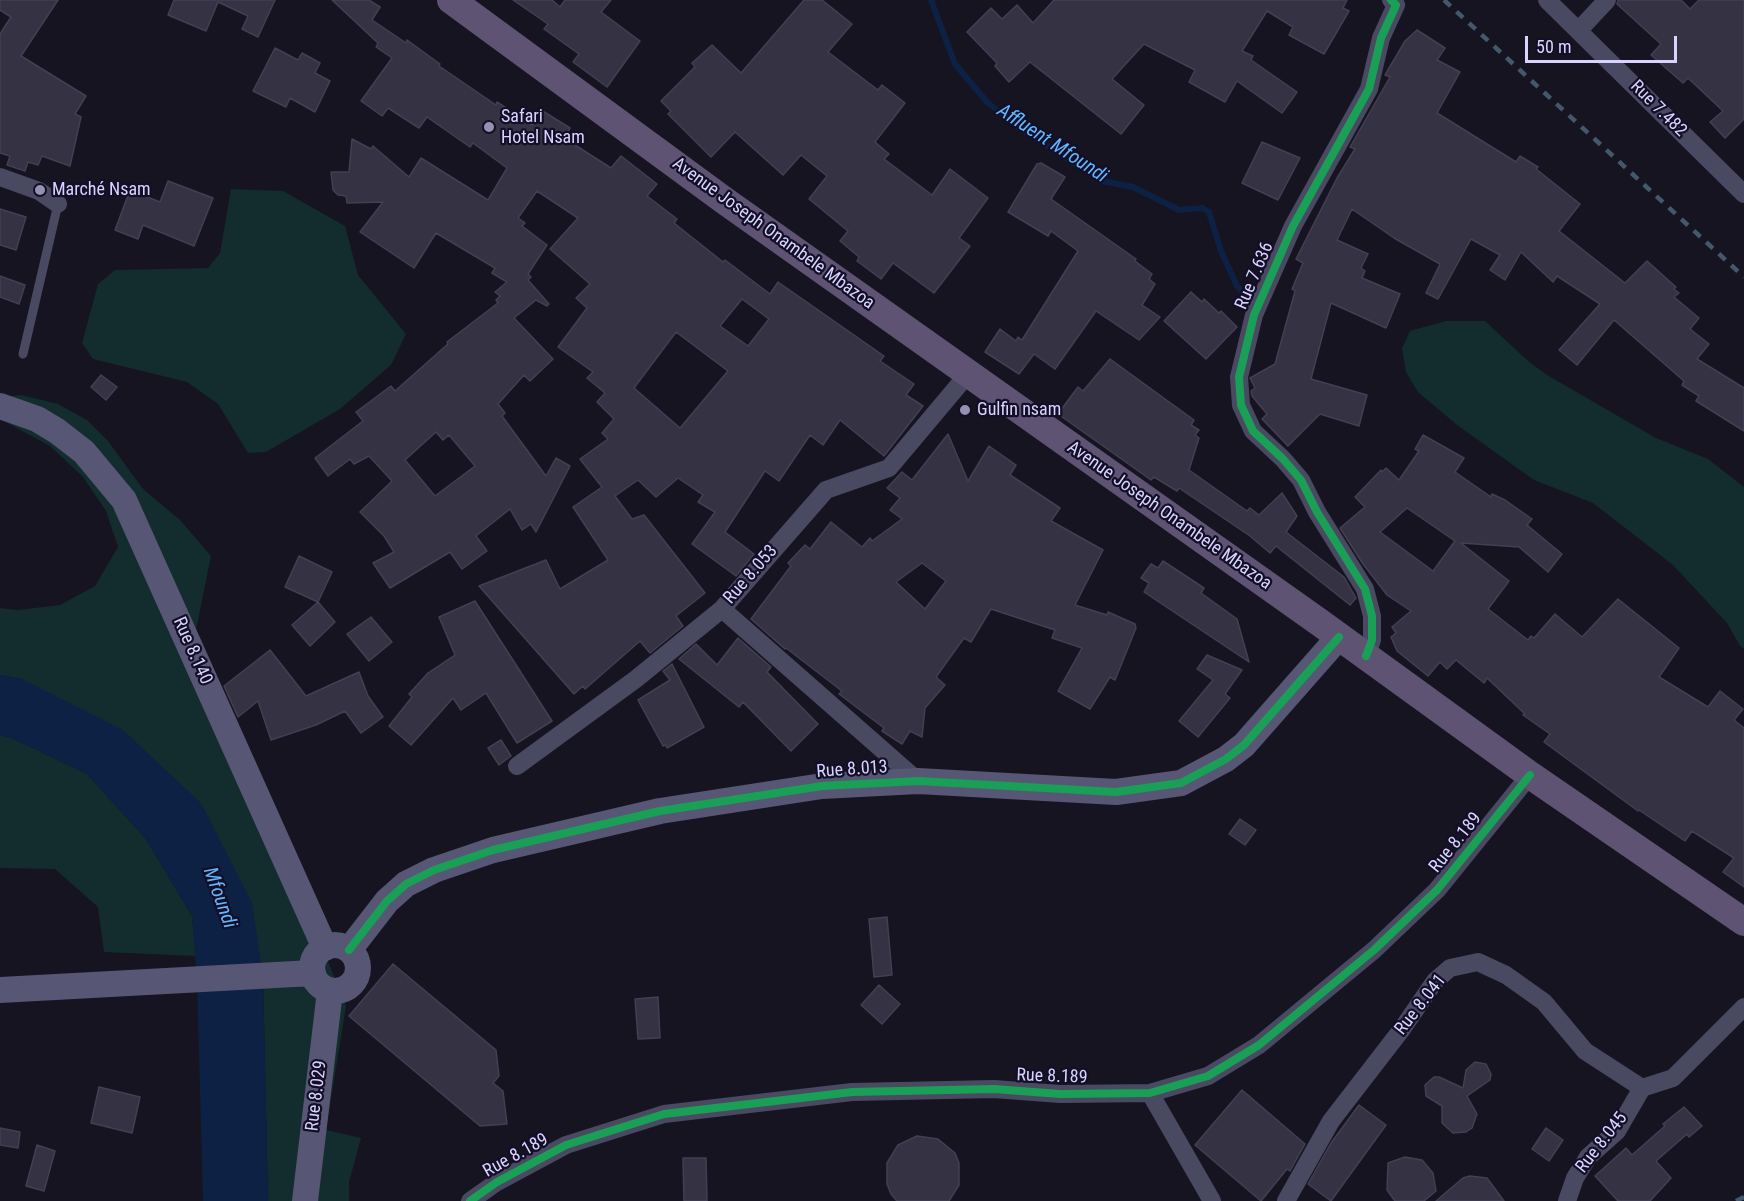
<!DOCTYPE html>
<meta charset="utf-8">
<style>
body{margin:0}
#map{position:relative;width:1744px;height:1201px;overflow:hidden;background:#161421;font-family:"Roboto Condensed",sans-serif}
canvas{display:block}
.scale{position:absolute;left:1525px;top:36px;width:152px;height:27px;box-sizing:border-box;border:3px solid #d9d4ff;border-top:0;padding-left:8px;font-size:18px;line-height:21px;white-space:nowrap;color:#d9d4ff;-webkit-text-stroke:4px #130f26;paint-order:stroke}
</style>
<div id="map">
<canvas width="1744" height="1201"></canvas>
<div class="scale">50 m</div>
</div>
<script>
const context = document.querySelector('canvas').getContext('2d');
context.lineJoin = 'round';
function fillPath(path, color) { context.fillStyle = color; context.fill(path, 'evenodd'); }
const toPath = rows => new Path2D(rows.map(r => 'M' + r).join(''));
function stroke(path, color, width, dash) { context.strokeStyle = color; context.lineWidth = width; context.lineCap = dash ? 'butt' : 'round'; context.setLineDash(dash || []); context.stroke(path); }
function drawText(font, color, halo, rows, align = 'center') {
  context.font = font + ' "Roboto Condensed",sans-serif'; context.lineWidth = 4.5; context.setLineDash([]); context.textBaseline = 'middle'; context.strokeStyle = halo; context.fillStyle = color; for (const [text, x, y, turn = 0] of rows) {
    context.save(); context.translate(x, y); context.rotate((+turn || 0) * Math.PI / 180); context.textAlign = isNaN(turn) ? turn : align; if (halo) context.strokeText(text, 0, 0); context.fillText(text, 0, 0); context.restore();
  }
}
const green = toPath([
 [231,189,283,191,345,226,358,275,406,334,391,365,340,409,266,452,248,453,218,404,187,382,93,359,82,343,98,284,115,270,208,268,220,253],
 [1446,321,1485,321,1528,361,1547,375,1656,438,1708,459,1744,487,1744,649,1740,646,1727,623,1673,565,1593,503,1534,480,1457,425,1418,392,1406,372,1402,348,1410,331],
 [21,395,58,404,87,420,108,441,143,489,180,520,211,556,192,650,296,882,346,1006,326,1130,361,1138,349,1182,349,1201,268,1201,263,976,22,679,0,675,0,608,18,610,60,605,95,586,118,547,106,511,83,477,50,446,0,419,0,397],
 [0,735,12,738,87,774,146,839,192,916,196,956,104,952,98,907,55,869,0,868]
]);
const water = toPath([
 [0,675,22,679,123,730,201,803,252,903,263,976,268,1201,203,1201,197,980,192,916,146,839,87,774,12,738,0,735]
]);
const stream = toPath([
 [931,0,955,64,987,102,1016,126,1102,181,1133,187,1179,210,1202,208,1209,212,1221,251,1237,286,1251,301]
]);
const building = toPath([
 [0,0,58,0,21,56,86,96,75,114,81,117,70,166,42,156,38,165,28,162,25,171,7,165,10,156,0,153,0,34,11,17,0,10,0,0],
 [174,0,275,0,258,37,242,29,248,16,218,2,206,31,168,15,174,0],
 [332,0,369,0,380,7,372,20,406,43,407,40,440,64,439,66,496,105,497,102,532,125,541,110,570,128,564,138,611,168,621,156,657,184,647,196,677,219,674,223,723,262,725,260,770,294,778,282,884,356,880,361,914,384,906,395,923,406,884,456,840,420,823,445,810,435,779,481,765,471,725,532,754,554,736,576,692,544,715,512,698,502,703,495,678,478,656,497,638,480,615,496,632,519,644,515,705,593,676,616,683,626,650,653,640,641,585,689,583,686,574,694,479,586,546,560,560,589,608,560,573,507,602,487,580,459,608,439,602,433,614,419,597,402,605,393,587,378,593,372,558,347,587,308,576,298,590,284,550,249,578,218,537,191,518,218,525,223,522,226,547,245,528,274,531,277,528,280,549,304,547,306,536,300,514,318,553,359,530,381,524,375,498,404,505,413,502,416,546,476,556,458,570,466,536,532,531,524,522,530,510,509,476,536,487,551,462,569,450,552,390,588,373,563,394,552,384,536,360,512,392,481,369,456,354,464,350,459,328,476,315,458,363,421,356,412,391,386,395,391,448,344,447,342,498,303,496,300,500,296,495,292,507,282,492,273,495,268,436,233,414,268,360,232,383,202,347,203,346,196,338,195,333,190,331,172,349,172,352,139,371,149,373,146,409,177,421,158,488,200,507,168,473,143,470,147,427,117,419,128,388,108,382,116,361,101,392,58,376,47,378,43,332,0],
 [742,299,769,319,748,346,720,326,742,299],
 [676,332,728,371,680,428,634,388,676,332],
 [436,432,443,440,449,435,475,466,435,496,405,460,436,432],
 [513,0,552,0,560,7,565,0,611,0,601,12,640,41,607,87,573,62,579,54,544,29,548,24,513,0],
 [804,0,822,0,852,24,828,52,878,90,882,85,905,103,875,142,889,154,884,159,932,195,950,169,988,198,959,238,970,246,934,293,893,263,881,279,857,261,859,257,840,241,848,231,809,199,827,176,801,155,783,175,735,132,711,157,668,114,671,111,661,101,695,67,692,63,712,45,741,73,804,0],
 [1054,0,1347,0,1343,8,1349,11,1324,54,1289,35,1293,27,1267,11,1242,51,1253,56,1251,60,1297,92,1282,113,1237,81,1225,102,1189,82,1195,70,1144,44,1112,79,1144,105,1121,134,1030,62,1009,82,995,66,997,63,967,32,991,8,1002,19,1017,5,1033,23,1054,0],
 [1618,0,1681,0,1690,9,1699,0,1744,0,1744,119,1725,138,1710,122,1723,111,1688,78,1683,83,1651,55,1661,44,1617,4,1618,0],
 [1417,30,1445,48,1437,60,1460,72,1437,113,1516,162,1520,156,1538,167,1536,169,1580,204,1559,231,1625,283,1647,261,1676,287,1674,289,1679,293,1674,297,1699,318,1690,329,1709,344,1697,359,1744,388,1744,431,1696,401,1699,396,1682,385,1684,381,1614,320,1577,365,1559,350,1600,304,1557,276,1553,282,1521,252,1505,280,1490,270,1500,255,1471,239,1438,299,1426,293,1440,264,1394,238,1352,209,1337,240,1368,254,1361,268,1365,271,1362,278,1400,294,1386,328,1331,303,1311,379,1367,395,1359,426,1320,414,1288,446,1262,419,1267,414,1252,396,1251,391,1255,388,1250,378,1275,364,1295,291,1292,289,1303,263,1296,259,1337,178,1355,149,1350,147,1390,77,1385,75,1405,41,1417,30],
 [275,48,298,60,302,53,320,63,315,73,330,81,315,112,290,98,286,107,253,91,275,48],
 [1262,142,1300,158,1278,200,1242,183,1262,142],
 [1041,163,1065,177,1051,199,1136,259,1135,261,1152,274,1149,279,1155,284,1142,305,1160,317,1139,340,1096,311,1055,369,1034,354,1019,374,985,352,1000,329,1016,341,1018,337,1022,340,1078,251,1051,231,1048,236,1008,212,1037,164,1041,163],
 [168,181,213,198,194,246,143,225,138,239,115,230,130,190,160,202,168,181],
 [0,209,26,217,16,250,0,245,0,209],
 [0,276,25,285,19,304,0,297,0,276],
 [1191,292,1202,302,1204,299,1219,313,1221,311,1237,327,1206,359,1164,321,1191,292],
 [1110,359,1194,420,1191,425,1199,430,1195,435,1199,438,1189,470,1247,511,1250,508,1259,515,1282,493,1297,516,1286,532,1344,577,1356,598,1350,605,1276,546,1270,553,1250,536,1179,488,1177,491,1154,477,1151,480,1058,414,1078,387,1083,391,1110,359],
 [101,375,117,387,106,400,91,387,101,375],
 [948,434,968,481,989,446,1016,465,1010,475,1060,508,1051,521,1103,550,1075,605,1107,615,1108,612,1135,624,1136,628,1115,680,1110,677,1090,709,1058,691,1082,648,1052,638,1055,630,991,609,971,642,964,638,936,677,945,685,925,708,922,737,910,731,902,744,882,731,884,728,839,694,842,691,786,648,785,649,751,619,791,566,788,563,805,545,810,549,831,522,862,547,870,538,872,541,902,519,890,510,900,498,887,488,902,472,912,480,948,434],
 [922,563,946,581,925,609,896,582,922,563],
 [1423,435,1464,458,1455,472,1491,497,1492,494,1505,500,1532,519,1527,525,1562,554,1548,572,1519,547,1461,543,1509,581,1488,609,1528,640,1531,636,1534,638,1555,614,1582,637,1618,599,1679,648,1659,677,1708,707,1720,691,1743,709,1734,720,1744,728,1744,887,1723,872,1734,858,1692,831,1685,841,1639,810,1638,811,1544,742,1550,734,1523,715,1525,714,1487,678,1484,683,1456,660,1447,669,1440,662,1428,676,1397,651,1391,637,1396,633,1392,627,1411,611,1387,595,1363,564,1340,528,1365,507,1355,497,1381,470,1382,472,1386,468,1399,480,1419,451,1415,449,1423,435],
 [1407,508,1455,541,1433,571,1380,532,1407,508],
 [299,556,332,572,318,602,285,587,299,556],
 [1163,561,1204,588,1201,593,1237,619,1249,662,1144,592,1149,583,1141,578,1151,564,1158,568,1163,561],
 [475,601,552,721,517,743,486,693,461,710,453,698,411,745,389,726,412,697,409,694,428,673,455,655,439,617,475,601],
 [318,602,335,622,310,646,292,625,318,602],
 [371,617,392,642,369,661,347,634,371,617],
 [738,638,771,667,767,672,818,724,791,751,743,702,739,707,679,659,696,644,717,665,738,638],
 [270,650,306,696,359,672,368,696,383,717,361,733,345,711,316,725,271,740,258,701,238,717,224,686,270,650],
 [1207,655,1242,670,1225,694,1230,698,1198,737,1179,721,1213,680,1197,669,1207,655],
 [672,664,704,727,667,748,666,745,663,746,638,700,670,680,663,671,672,664],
 [501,740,511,756,499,765,488,748,501,740],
 [1240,819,1256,830,1245,845,1229,834,1240,819],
 [887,917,892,975,874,977,869,919,887,917],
 [393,964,496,1050,499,1076,493,1083,503,1091,507,1124,480,1126,349,1016,393,964],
 [879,985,900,1004,882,1024,861,1005,879,985],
 [658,997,660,1038,638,1039,635,999,658,997],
 [1475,1062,1486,1064,1491,1074,1490,1080,1467,1096,1477,1114,1472,1128,1466,1132,1453,1133,1442,1123,1442,1106,1426,1096,1425,1085,1434,1077,1439,1077,1463,1088,1466,1070,1475,1062],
 [99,1087,140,1097,132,1133,91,1123,99,1087],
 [1242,1090,1305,1144,1290,1171,1287,1169,1261,1201,1195,1145,1242,1090],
 [1359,1105,1386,1125,1331,1201,1308,1184,1331,1143,1359,1105],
 [1684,1107,1702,1126,1689,1137,1687,1134,1656,1161,1671,1178,1650,1201,1618,1201,1595,1176,1626,1148,1632,1155,1665,1126,1663,1124,1684,1107],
 [0,1128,20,1132,18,1148,0,1145,0,1128],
 [1546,1128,1563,1140,1549,1161,1532,1149,1546,1128],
 [917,1136,938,1139,955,1153,959,1163,959,1185,949,1201,897,1201,891,1194,887,1184,887,1163,898,1145,917,1136],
 [37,1145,55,1151,44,1191,26,1186,37,1145],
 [1405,1157,1422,1160,1433,1173,1436,1191,1424,1201,1395,1201,1387,1190,1388,1163,1405,1157],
 [683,1158,706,1158,707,1201,684,1201,683,1158],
 [1470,1176,1487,1178,1504,1201,1436,1201,1463,1178,1470,1176]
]);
const lane = toPath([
 [23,354,58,204]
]);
const street = toPath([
 [1547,0,1744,194],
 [1579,30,1607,0],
 [0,177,39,191,58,204],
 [722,609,918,781],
 [1366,656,1372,640,1372,616,1365,589,1317,512,1301,480,1283,459,1253,431,1241,405,1239,377,1254,315,1293,226,1369,89,1381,38,1396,5,1391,0],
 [517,766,636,679,722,609,826,490,889,468,968,374],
 [1150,1093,1212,1201],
 [470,1201,497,1182,566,1145,664,1114,852,1092,994,1089,1060,1094,1150,1093,1208,1076,1259,1045,1374,950,1437,890,1530,775],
 [1286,1201,1331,1121,1402,1029,1435,981,1450,968,1478,962,1506,975,1544,1002,1585,1051,1642,1088,1673,1078,1744,1007],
 [1567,1201,1575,1178,1588,1157,1617,1131,1642,1088]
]);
const secondary = toPath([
 [0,406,37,419,57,431,84,452,124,500,325,948],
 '312 968a23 23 0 1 1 46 0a23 23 0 1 1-46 0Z',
 [349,950,387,901,406,884,434,870,493,850,660,811,822,786,918,781,1116,792,1181,783,1226,759,1244,745,1339,637],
 [0,990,313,973],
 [305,1201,330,991]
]);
const primary = toPath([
 [451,0,725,201,1319,622,1530,775,1744,922]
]);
const rail = toPath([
 [1444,0,1744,277],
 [1736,1201,1744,1197]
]);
const cycleway = toPath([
 [1366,656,1372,640,1372,616,1365,589,1317,512,1301,480,1283,459,1253,431,1241,405,1239,377,1254,315,1293,226,1369,89,1381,38,1396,5,1391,0],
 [349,950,387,901,406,884,434,870,493,850,660,811,822,786,918,781,1116,792,1181,783,1226,759,1244,745,1339,637],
 [470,1201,497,1182,566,1145,664,1114,852,1092,994,1089,1060,1094,1150,1093,1208,1076,1259,1045,1374,950,1437,890,1530,775]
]);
const markers = [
 [489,127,6,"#9591b1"],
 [40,190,6,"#9591b1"],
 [965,410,6,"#9591b1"]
];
const streetNames = [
 ["Rue 7.482",1658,109,45],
 ["Avenue Joseph Onambele Mbazoa",773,234,36],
 ["Rue 7.636",1255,276,-67],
 ["Avenue Joseph Onambele Mbazoa",1169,516,35],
 ["Rue 8.053",751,575,-49],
 ["Rue 8.140",192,651,66],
 ["Rue 8.013",852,770,-4],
 ["Rue 8.189",1456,843,-51],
 ["Rue 8.041",1421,1005,-52],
 ["Rue 8.189",1052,1077,2],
 ["Rue 8.029",317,1096,-83],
 ["Rue 8.045",1602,1143,-52],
 ["Rue 8.189",516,1156,-29]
];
const poiNames = [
 ["Safari",501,117],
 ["Hotel Nsam",501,138],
 ["Marché Nsam",52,190],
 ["Gulfin nsam",977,410]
];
const waterNames = [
 ["Affluent Mfoundi",1052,144,33],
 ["Mfoundi",219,898,70]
];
fillPath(green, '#132c2d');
fillPath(water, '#0d2144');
stroke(stream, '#0d2144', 6);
fillPath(building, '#343243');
stroke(building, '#433f54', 1.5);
stroke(lane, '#4a4962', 9);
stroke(street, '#4a4962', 18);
stroke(secondary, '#575674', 26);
stroke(primary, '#5e5373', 28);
stroke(rail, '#43596b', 4.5, [9, 8]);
stroke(cycleway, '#1a9f57', 8);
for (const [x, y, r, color] of markers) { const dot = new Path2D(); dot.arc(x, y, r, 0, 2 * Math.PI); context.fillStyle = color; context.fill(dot); stroke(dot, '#130f26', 2); }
drawText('18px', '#d9d4ff', '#130f26', streetNames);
drawText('18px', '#d9d4ff', '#130f26', poiNames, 'left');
drawText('italic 20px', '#62b6ff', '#130f26', waterNames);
</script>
